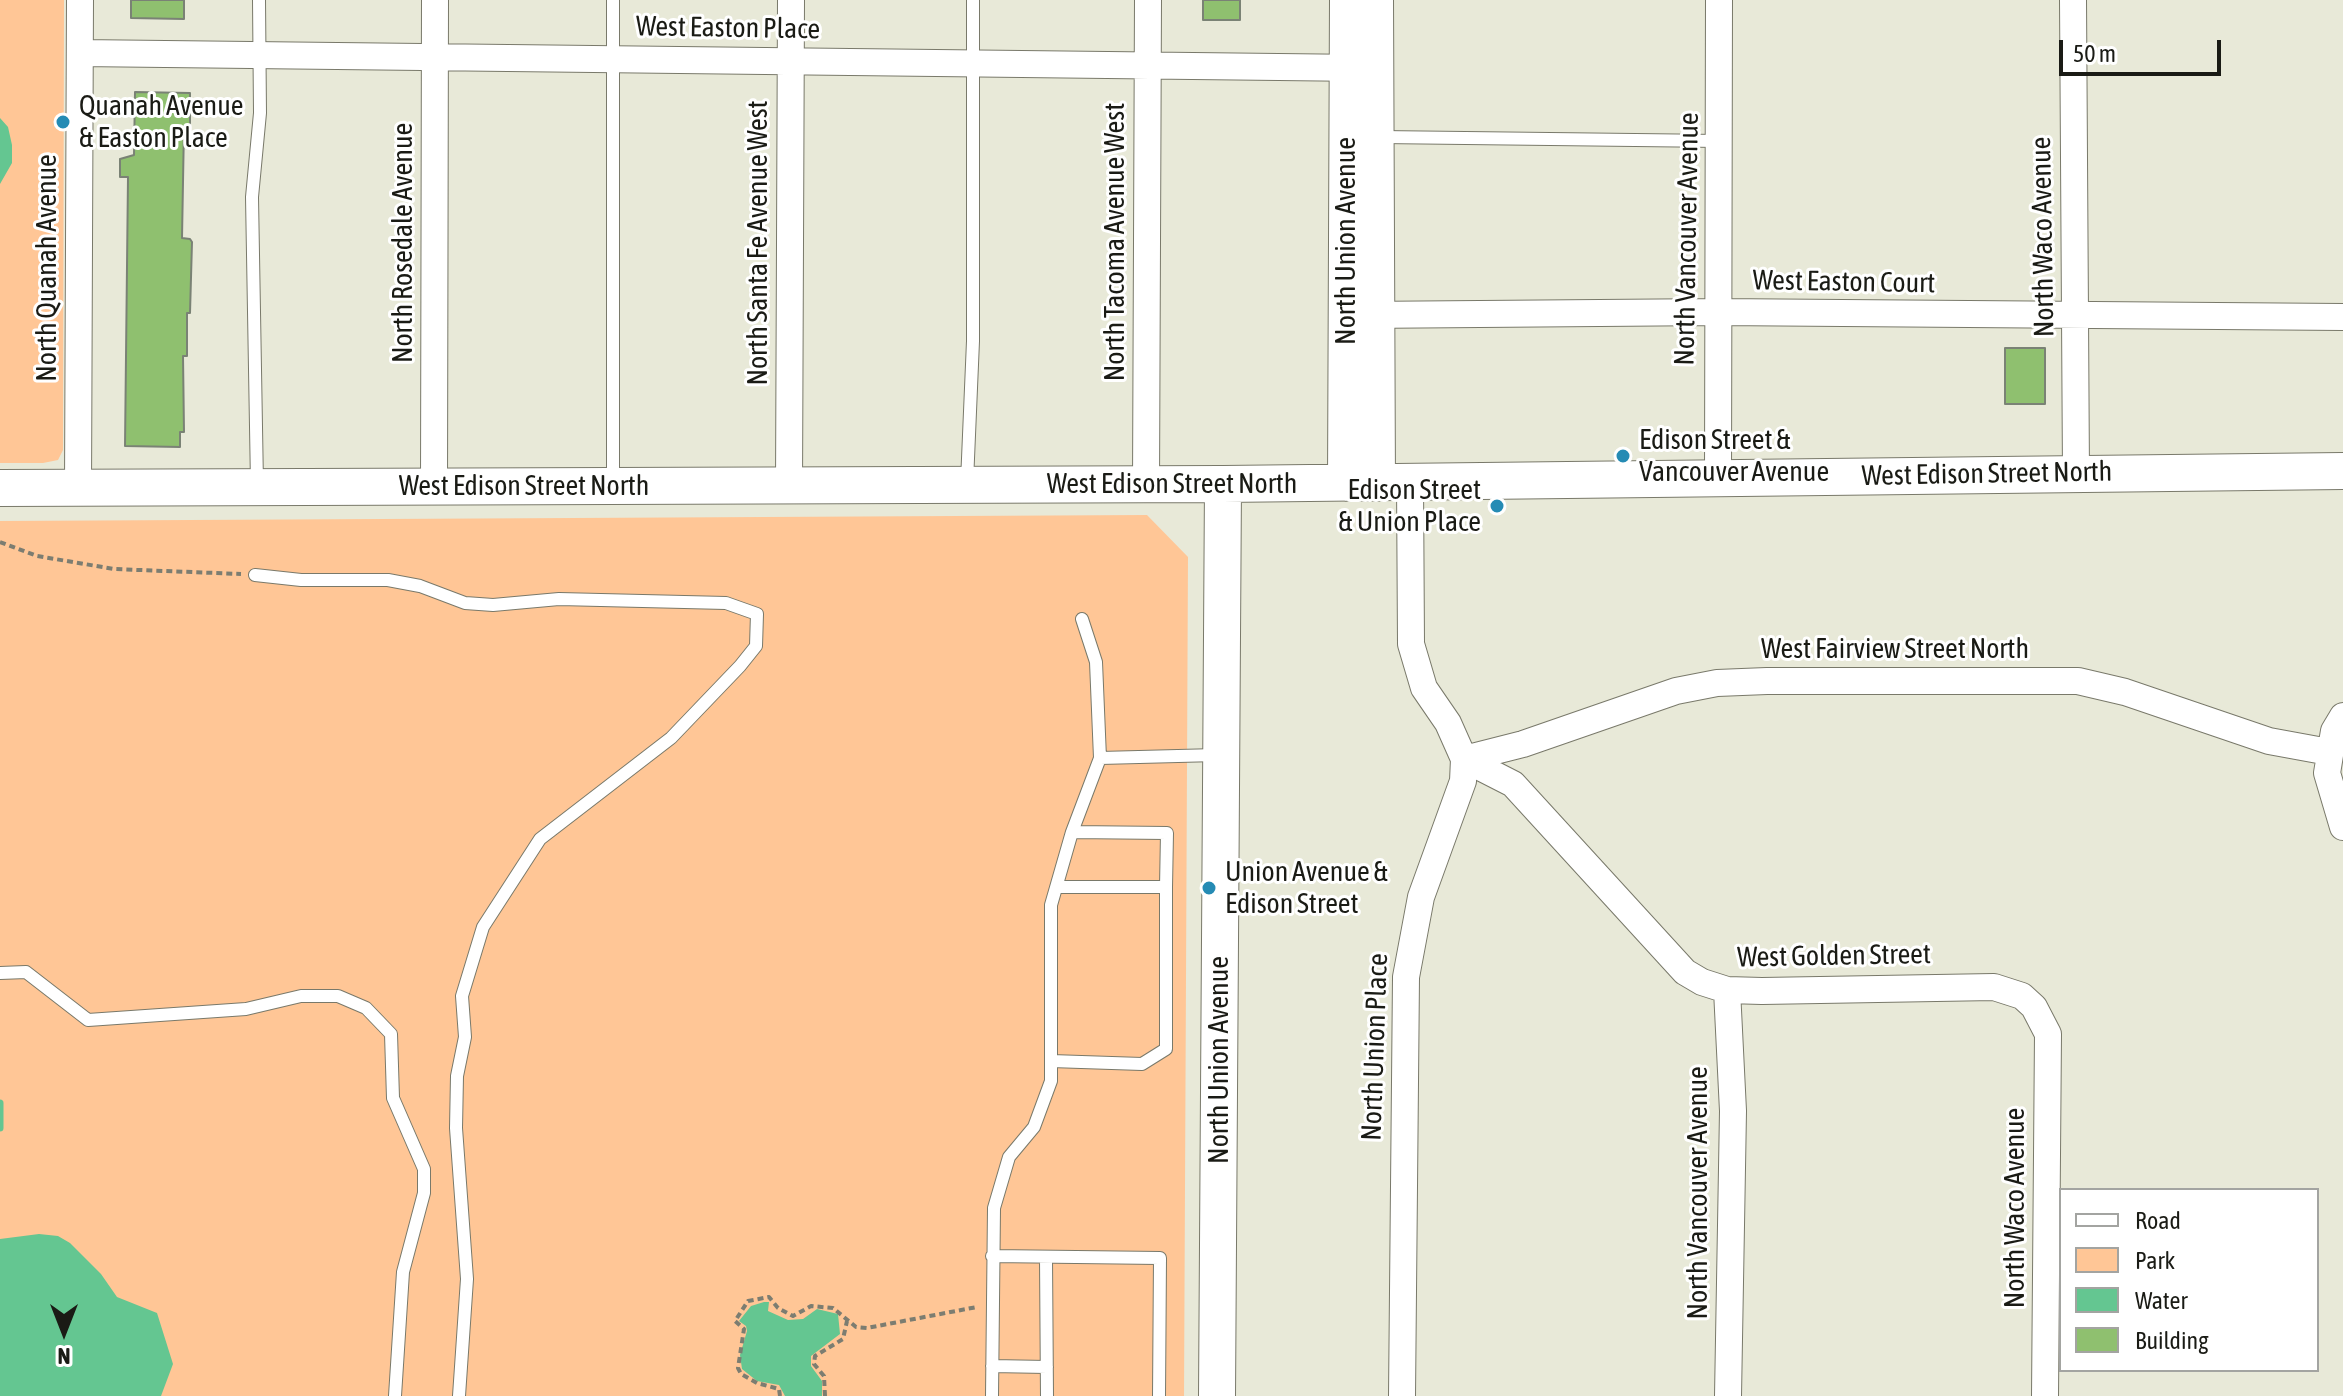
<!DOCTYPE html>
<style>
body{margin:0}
#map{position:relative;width:2343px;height:1396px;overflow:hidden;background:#e8e9d8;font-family:"Asap Condensed",sans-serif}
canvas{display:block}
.legend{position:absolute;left:2059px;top:1188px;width:260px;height:184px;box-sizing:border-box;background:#fff;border:2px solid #a3a4a1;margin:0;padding:10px 14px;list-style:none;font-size:24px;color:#1a1b15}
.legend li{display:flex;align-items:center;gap:16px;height:40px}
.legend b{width:40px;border:2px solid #a3a4a1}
.north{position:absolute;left:24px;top:1292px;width:80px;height:80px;-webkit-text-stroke:6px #fff;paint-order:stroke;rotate:180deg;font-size:22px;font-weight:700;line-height:32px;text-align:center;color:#1a1b15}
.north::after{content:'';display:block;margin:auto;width:28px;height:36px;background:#1a1b15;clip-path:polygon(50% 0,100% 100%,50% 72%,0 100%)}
.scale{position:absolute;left:2059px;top:40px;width:162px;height:36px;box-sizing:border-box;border:4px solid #1a1b15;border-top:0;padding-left:10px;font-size:24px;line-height:28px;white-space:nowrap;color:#1a1b15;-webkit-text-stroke:6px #fff;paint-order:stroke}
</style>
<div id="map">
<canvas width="2343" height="1396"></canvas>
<ul class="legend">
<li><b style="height:10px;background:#fff"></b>Road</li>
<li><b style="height:22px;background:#ffc696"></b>Park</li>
<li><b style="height:22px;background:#64c691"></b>Water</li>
<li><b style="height:22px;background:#8fc06f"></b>Building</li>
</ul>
<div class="north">N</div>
<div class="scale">50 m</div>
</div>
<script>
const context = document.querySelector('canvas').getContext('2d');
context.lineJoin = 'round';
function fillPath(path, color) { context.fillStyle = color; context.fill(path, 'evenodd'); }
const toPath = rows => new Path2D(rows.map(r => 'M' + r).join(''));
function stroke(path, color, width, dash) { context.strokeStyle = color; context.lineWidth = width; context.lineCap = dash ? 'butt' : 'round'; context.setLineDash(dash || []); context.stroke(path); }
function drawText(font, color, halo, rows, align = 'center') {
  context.font = font + ' "Asap Condensed",sans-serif'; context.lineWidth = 6; context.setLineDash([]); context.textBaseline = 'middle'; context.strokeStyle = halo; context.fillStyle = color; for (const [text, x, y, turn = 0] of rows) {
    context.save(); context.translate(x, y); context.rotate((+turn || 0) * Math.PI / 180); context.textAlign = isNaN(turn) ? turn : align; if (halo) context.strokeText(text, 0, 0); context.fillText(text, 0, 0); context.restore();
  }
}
const green = toPath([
 [0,0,64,0,63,450,58,460,43,463,0,463],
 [1147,515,1188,557,1184,1396,0,1396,0,521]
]);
const water = toPath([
 [0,118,8,127,12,145,12,163,0,184],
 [39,1234,58,1236,70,1243,101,1274,117,1297,157,1313,173,1364,161,1396,0,1396,0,1239],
 [764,1302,769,1302,768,1311,788,1320,803,1319,817,1309,838,1314,840,1334,811,1356,811,1366,822,1381,822,1396,785,1396,779,1385,757,1381,742,1369,740,1355,747,1331,746,1326,739,1321,751,1306]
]);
const stream = toPath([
 [0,1103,0,1128]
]);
const building = toPath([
 [131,0,184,0,184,19,131,18,131,0],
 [1203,0,1240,0,1240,20,1203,20,1203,0],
 [135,92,190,93,190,126,184,126,182,238,190,239,192,242,190,313,187,313,187,356,183,356,184,432,180,432,180,447,125,446,128,177,120,177,120,159,134,155,135,92],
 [2005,348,2045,348,2045,404,2005,404,2005,348]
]);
const path = toPath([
 [0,542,37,556,114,569,241,574],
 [780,1396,779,1389,757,1383,741,1374,738,1368,744,1329,735,1321,748,1301,769,1297,778,1308,793,1316,811,1306,833,1308,856,1327,867,1328,977,1307],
 [825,1396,824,1376,814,1364,815,1356,843,1339,847,1321]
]);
const lane = toPath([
 [613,0,613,481],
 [1380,137,1720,141],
 [967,482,973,341,973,0],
 [257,484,252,197,260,113,259,0],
 [255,575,301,580,388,580,420,586,465,603,493,605,559,599,726,603,757,614,756,646,740,666,671,738,540,839,483,927,462,996,465,1037,457,1076,456,1128,467,1279,459,1396],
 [1082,619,1096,662,1100,758],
 [1059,887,1166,887,1167,833,1072,832],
 [0,973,26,972,88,1020,246,1009,301,996,338,996,366,1008,391,1034,393,1098,424,1169,424,1193,403,1272,395,1396],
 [1051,1061,1142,1064,1166,1049,1166,887],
 [992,1256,1160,1258,1159,1396],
 [1046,1258,1047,1396],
 [992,1366,1047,1367],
 [992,1396,994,1208,1009,1157,1034,1127,1051,1081,1051,905,1072,832,1100,758,1217,755]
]);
const street = toPath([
 [2073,0,2076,473],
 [80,53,1364,68],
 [1361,315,1718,312,2343,317],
 [1718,478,1719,0],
 [1146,485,1148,0],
 [789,486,791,0],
 [434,487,435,0],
 [78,488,80,0],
 [2343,716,2334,731,2327,773,2343,827],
 [1464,759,1513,784,1685,972,1702,982,1727,990,1762,991,1994,987,2022,996,2034,1007,2048,1034,2045,1396],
 [1464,759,1523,744,1676,691,1717,683,1767,681,2078,681,2125,692,2269,741,2329,752],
 [1727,990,1733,1111,1728,1396],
 [1402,1396,1406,977,1421,897,1463,781,1464,759,1448,723,1424,688,1411,644,1410,482]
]);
const secondary = toPath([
 [1375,0,1377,483],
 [1346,483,1348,0],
 [0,488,1223,484,2343,471],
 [1217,1396,1223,484]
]);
const markers = [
 [63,122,8,"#258bb4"],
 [1623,456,8,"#258bb4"],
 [1497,506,8,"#258bb4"],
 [1209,888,8,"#258bb4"]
];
const streetNames = [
 ["West Easton Place",728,28,1],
 ["North Waco Avenue",2043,237,-91],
 ["North Vancouver Avenue",1687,239,-89],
 ["North Union Avenue",1346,241,-90],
 ["North Tacoma Avenue West",1115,242,-90],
 ["North Rosedale Avenue",403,243,-90],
 ["North Santa Fe Avenue West",758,243,-90],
 ["North Quanah Avenue",47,268,-90],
 ["West Easton Court",1844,282,1],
 ["West Edison Street North",1987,474,-1],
 ["West Edison Street North",1172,484],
 ["West Edison Street North",524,486],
 ["West Fairview Street North",1895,649],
 ["West Golden Street",1834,956,-1],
 ["North Union Place",1375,1047,-88],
 ["North Union Avenue",1219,1060,-90],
 ["North Vancouver Avenue",1698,1193,-90],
 ["North Waco Avenue",2015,1208,-90]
];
const poiNames = [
 ["Quanah Avenue",79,106],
 ["& Easton Place",79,138],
 ["Edison Street &",1639,440],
 ["Vancouver Avenue",1639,472],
 ["Edison Street",1481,490,"right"],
 ["& Union Place",1481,522,"right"],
 ["Union Avenue &",1225,872],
 ["Edison Street",1225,904]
];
fillPath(green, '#ffc696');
fillPath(water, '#64c691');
stroke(stream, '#64c691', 7);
fillPath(building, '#8fc06f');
stroke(building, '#7a8275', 2);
stroke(lane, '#79796a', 14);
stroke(street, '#79796a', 28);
stroke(secondary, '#79796a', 38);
stroke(path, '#7c7d71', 4, [6, 4]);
stroke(lane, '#fff', 12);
stroke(street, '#fff', 26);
stroke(secondary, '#fff', 36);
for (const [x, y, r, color] of markers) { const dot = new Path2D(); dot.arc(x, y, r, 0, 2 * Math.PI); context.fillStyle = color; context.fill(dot); stroke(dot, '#fff', 3); }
drawText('28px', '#1a1b15', '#fff', streetNames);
drawText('28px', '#1a1b15', '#fff', poiNames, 'left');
</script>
